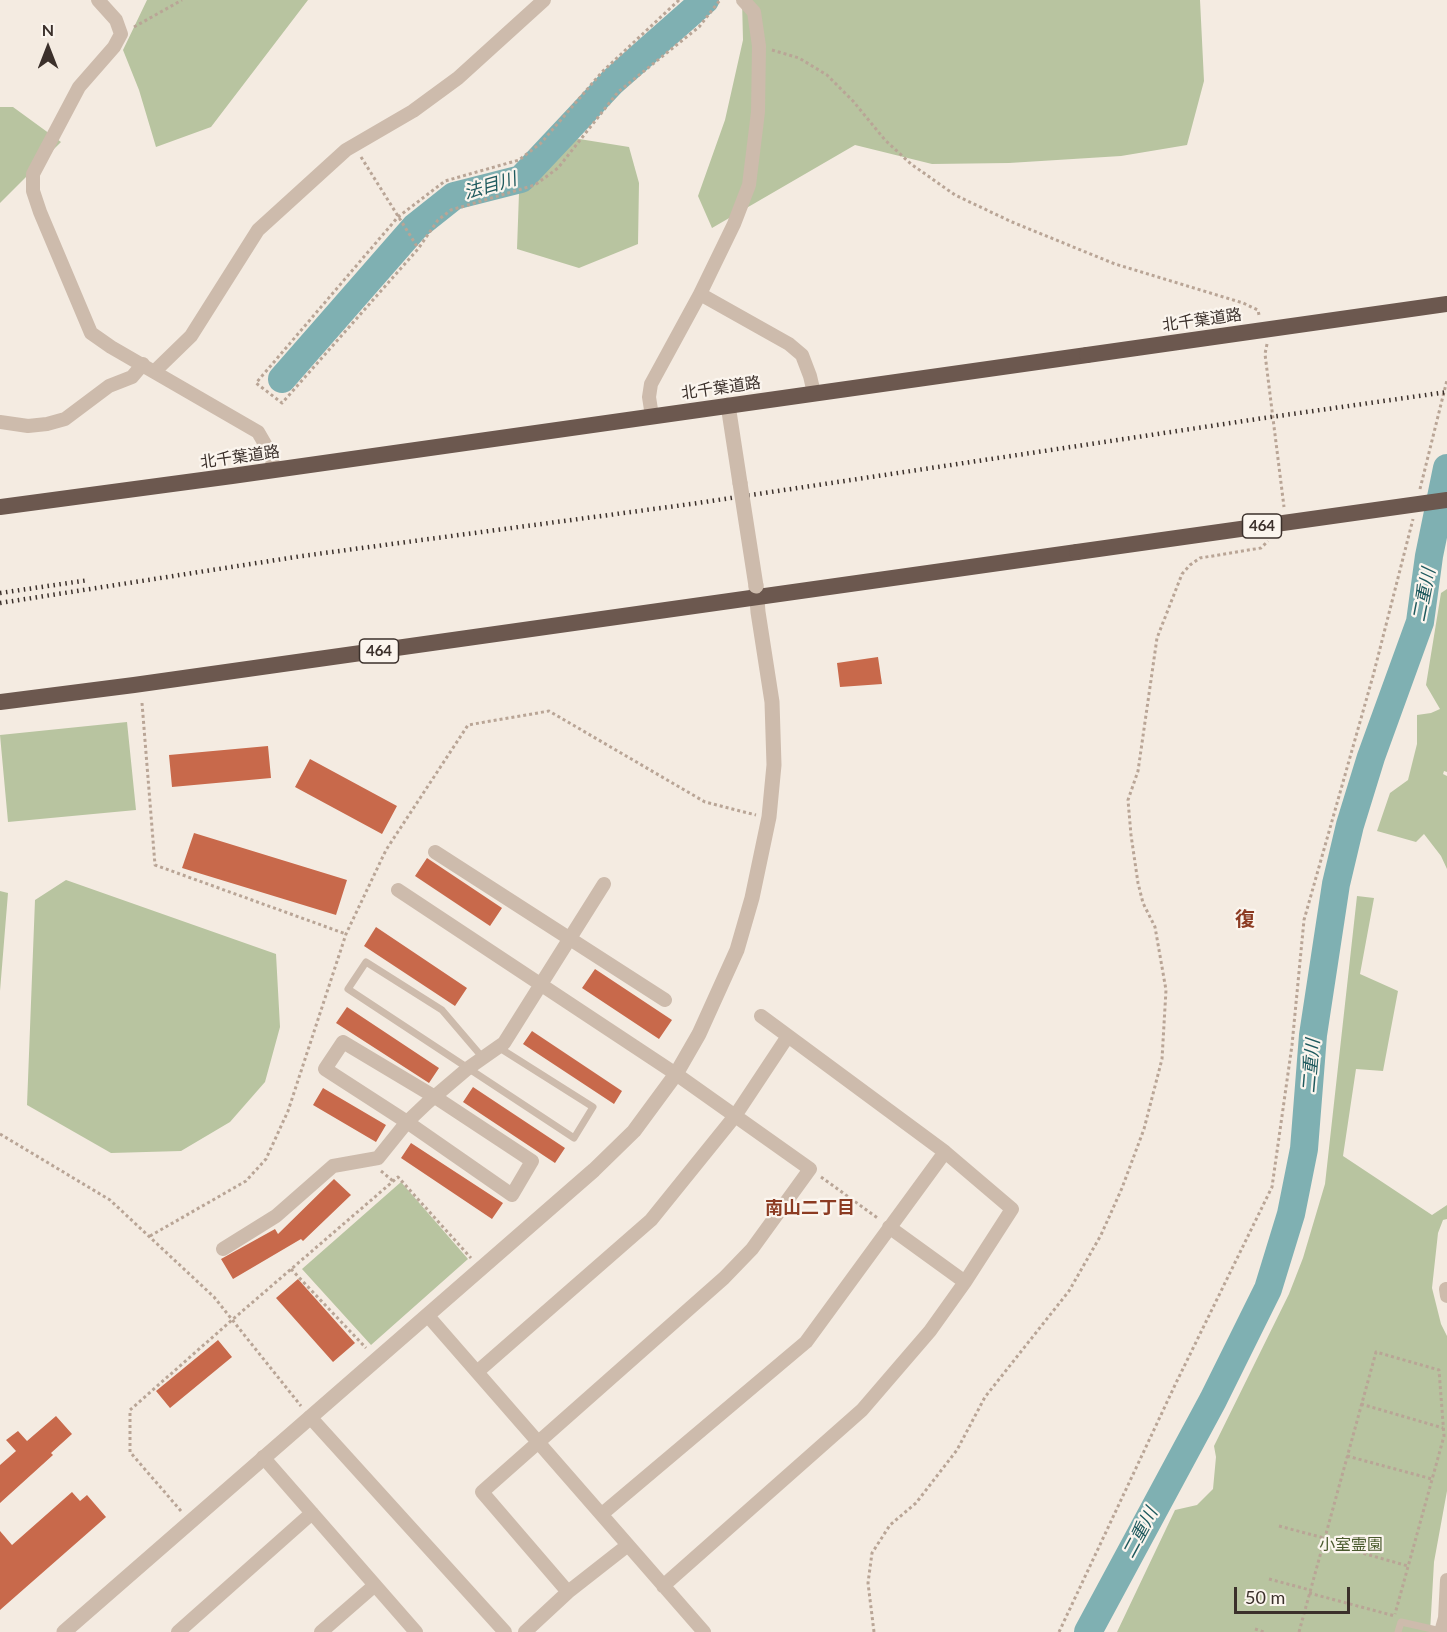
<!DOCTYPE html>
<meta charset="utf-8">
<style>
body{margin:0}
#map{position:relative;width:1447px;height:1632px;overflow:hidden;background:#f4ebe1;font-family:Lato,sans-serif}
canvas{display:block}
.north{position:absolute;left:18px;top:18px;width:60px;height:60px;-webkit-text-stroke:4px #fbf5ee;paint-order:stroke;rotate:0deg;font-size:16px;font-weight:700;line-height:24px;text-align:center;color:#3b302b}
.north::after{content:'';display:block;margin:auto;width:21px;height:27px;background:#3b302b;clip-path:polygon(50% 0,100% 100%,50% 72%,0 100%)}
.scale{position:absolute;left:1234px;top:1587px;width:116px;height:27px;box-sizing:border-box;border:3px solid #3b302b;border-top:0;padding-left:8px;font-size:18px;line-height:21px;white-space:nowrap;color:#3b302b;-webkit-text-stroke:4px #fbf5ee;paint-order:stroke}
</style>
<div id="map">
<canvas width="1447" height="1632"></canvas>
<div class="north">N</div>
<div class="scale">50 m</div>
</div>
<script>
const context = document.querySelector('canvas').getContext('2d');
context.lineJoin = 'round';
function fillPath(path, color) { context.fillStyle = color; context.fill(path, 'evenodd'); }
const toPath = rows => new Path2D(rows.map(r => 'M' + r).join(''));
function stroke(path, color, width, dash) { context.strokeStyle = color; context.lineWidth = width; context.lineCap = dash ? 'butt' : 'round'; context.setLineDash(dash || []); context.stroke(path); }
function drawText(font, color, halo, rows, align = 'center') {
  context.font = font + ' Lato,"Noto Sans JP",sans-serif'; context.lineWidth = 4.5; context.setLineDash([]); context.textBaseline = 'middle'; context.strokeStyle = halo; context.fillStyle = color; for (const [text, x, y, turn = 0] of rows) {
    context.save(); context.translate(x, y); context.rotate((+turn || 0) * Math.PI / 180); context.textAlign = isNaN(turn) ? turn : align; if (halo) context.strokeText(text, 0, 0); context.fillText(text, 0, 0); context.restore();
  }
}
const green = toPath([
 [147,0,308,0,211,127,156,147,139,90,123,50],
 [742,0,1200,0,1204,81,1187,145,1121,156,1009,163,932,164,855,145,712,228,698,196,725,120,743,40],
 [0,107,13,107,61,142,0,203],
 [573,138,629,147,639,183,638,244,579,268,517,249,519,193],
 [1447,589,1447,772,1444,771,1443,774,1447,776,1447,869,1441,856,1424,834,1416,842,1377,831,1390,793,1408,780,1417,744,1417,715,1431,713,1440,709,1426,685,1441,593],
 [127,722,136,810,8,822,0,735],
 [66,880,276,954,280,1027,265,1082,230,1122,181,1151,111,1153,27,1105,35,900],
 [0,891,8,893,0,991],
 [1357,896,1374,898,1360,974,1398,991,1383,1071,1356,1069,1343,1156,1432,1215,1447,1205,1447,1219,1443,1220,1438,1233,1432,1288,1441,1324,1447,1336,1447,1491,1434,1562,1430,1632,1117,1632,1175,1510,1197,1505,1213,1489,1216,1457,1214,1446,1289,1294,1303,1258,1325,1184],
 [401,1182,468,1259,371,1345,302,1269]
]);
const river = toPath([
 [282,379,415,227,454,196,521,179,612,82,705,0],
 [1088,1632,1213,1400,1268,1289,1291,1214,1304,1149,1313,1035,1336,884,1350,825,1371,757,1420,622,1429,556,1447,468]
]);
const building = toPath([
 [878,657,882,684,840,687,837,663],
 [268,746,271,778,172,787,169,755],
 [310,759,397,806,382,834,295,787],
 [194,833,347,880,336,915,182,868],
 [427,858,502,908,490,926,415,876],
 [376,927,467,988,455,1006,364,946],
 [595,969,672,1020,659,1039,582,988],
 [347,1007,439,1068,429,1083,336,1023],
 [532,1031,622,1091,614,1104,523,1044],
 [473,1087,565,1148,555,1163,463,1102],
 [323,1088,386,1125,376,1142,313,1105],
 [411,1143,503,1203,492,1219,401,1158],
 [334,1179,351,1195,303,1241,301,1239,233,1279,221,1259,275,1229,278,1234],
 [298,1279,355,1343,333,1362,276,1298],
 [218,1340,232,1357,170,1408,156,1391],
 [56,1416,72,1434,51,1453,53,1455,0,1503,0,1465,16,1451,6,1440,18,1431,27,1441],
 [72,1492,80,1501,87,1495,106,1517,0,1610,0,1531,12,1545]
]);
const path = toPath([
 [679,0,602,72,541,143,519,160,445,181,398,217,256,383,282,403,418,249,438,220,451,210,535,185,558,168,618,92,699,27,720,0],
 [134,27,182,0],
 [772,50,799,58,827,75,853,101,885,140,911,164,955,195,1012,222,1115,264,1243,303,1258,310,1259,315],
 [361,157,418,248],
 [1267,344,1265,354,1284,507],
 [1420,489,1447,380],
 [142,703,155,865,346,934],
 [0,1134,110,1200,214,1297,301,1406],
 [381,1171,393,1181],
 [821,1177,879,1219],
 [150,1236,246,1181,266,1159,288,1111,346,934,386,850,468,725,549,711,705,802,756,815],
 [291,1269,366,1348],
 [1361,1404,1443,1428],
 [1347,1456,1432,1479],
 [181,1511,130,1452,130,1410,232,1320,398,1177,471,1258],
 [1279,1526,1324,1538],
 [1323,1542,1408,1566],
 [1269,1579,1310,1590],
 [1309,1593,1395,1616],
 [1255,1629,1264,1632],
 [874,1632,868,1583,872,1553,890,1525,916,1503,957,1450,985,1397,1069,1291,1101,1235,1122,1188,1144,1129,1162,1059,1166,990,1155,927,1143,903,1138,883,1131,835,1128,800,1138,771,1157,638,1182,574,1190,565,1200,558,1261,548,1268,541],
 [1059,1632,1175,1385,1272,1187,1292,1045,1304,920,1373,676,1413,519],
 [1299,1632,1376,1352,1439,1370,1444,1436,1395,1614]
]);
const service = toPath([
 [483,1058,442,1010,366,962,348,989,574,1138,593,1107,498,1047],
 [1398,1632,1401,1622,1441,1631]
]);
const minor = toPath([
 [98,0,116,20,121,34,114,47,79,87,33,174,33,191,40,212,91,333,111,347,258,432,269,451,275,470],
 [700,294,789,344,802,355,810,376,814,393],
 [155,371,191,336,258,230,346,150,413,111,458,78,544,0],
 [652,416,649,397,651,384,700,294,734,224,749,185,758,112,759,46,754,12,743,0],
 [0,422,28,426,47,424,65,419,109,386,132,377,143,364],
 [435,852,665,1000],
 [398,890,676,1074,810,1169,752,1249,724,1278,482,1492,568,1592],
 [343,1042,435,1097,532,1161,512,1195,407,1122,325,1069,343,1042],
 [889,1227,965,1282],
 [223,1249,276,1216,333,1166,378,1158,407,1122,427,1103,467,1069,504,1043,604,884],
 [1446,1289,1447,1296],
 [428,1316,704,1632],
 [477,1372,651,1220,735,1116,788,1036],
 [310,1417,505,1632],
 [263,1457,416,1632],
 [602,1514,806,1342,945,1152],
 [663,1586,862,1410,930,1331,965,1282,1012,1209,945,1152,761,1016],
 [178,1632,312,1513],
 [321,1632,375,1585],
 [525,1632,568,1592,628,1545],
 [1441,1632,1445,1618,1447,1580]
]);
const tertiary = toPath([
 [728,405,740,483],
 [64,1632,594,1170,634,1131,676,1074,699,1034,737,950,752,898,769,817,774,765,772,702,758,612,756,586]
]);
const trunk = toPath([
 [0,507,232,476,1087,355],
 [0,702,134,685,1077,552]
]);
const rail = toPath([
 [0,593,89,580],
 [0,603,302,556,691,504,1264,418,1447,392]
]);
const tertiaryBridge = toPath([
 [740,483,756,586]
]);
const trunkBridge = toPath([
 [1087,355,1447,304],
 [1077,552,1447,500]
]);
const shields = [
 [1262,526,39],
 [379,651,39]
];
const shieldNames = [
 ["464",1262,526],
 ["464",379,651]
];
const streetNames = [
 ["北千葉道路",1202,320,-8],
 ["北千葉道路",721,388,-8],
 ["北千葉道路",240,457,-8]
];
const parkNames = [
 ["小室霊園",1351,1545]
];
const waterNames = [
 ["法目川",490,186,-16],
 ["二重川",1424,595,-79],
 ["二重川",1311,1066,-85],
 ["二重川",1140,1533,-62]
];
const neighbourhoodNames = [
 ["南山二丁目",810,1208]
];
const quarterNames = [
 ["復",1245,920]
];
fillPath(green, '#b8c4a0');
stroke(river, '#7fb0b2', 28);
fillPath(building, '#c8694b');
stroke(path, '#b9a596', 3, [3, 3]);
stroke(service, '#cdbbac', 7);
stroke(minor, '#cdbbac', 14);
stroke(tertiary, '#cdbbac', 15);
stroke(trunk, '#6c584f', 16);
stroke(rail, '#3b302b', 4.5, [1.5, 4.5]);
stroke(tertiaryBridge, '#cdbbac', 15);
stroke(trunkBridge, '#6c584f', 16);
for (const [x, y, w] of shields) { const box = new Path2D(); box.roundRect(x - w / 2, y - 12, w, 24, 4.5); context.fillStyle = '#fbf5ee'; context.fill(box); stroke(box, '#3b302b', 1.5); }
drawText('bold 15px', '#3b302b', null, shieldNames);
drawText('16px', '#3b302b', '#fbf5ee', streetNames);
drawText('16px', '#4a5a2e', '#fbf5ee', parkNames);
drawText('italic 18px', '#1f5a5e', '#fbf5ee', waterNames);
drawText('bold 18px', '#8c3b22', '#fbf5ee', neighbourhoodNames);
drawText('bold 20px', '#8c3b22', '#fbf5ee', quarterNames);
</script>
